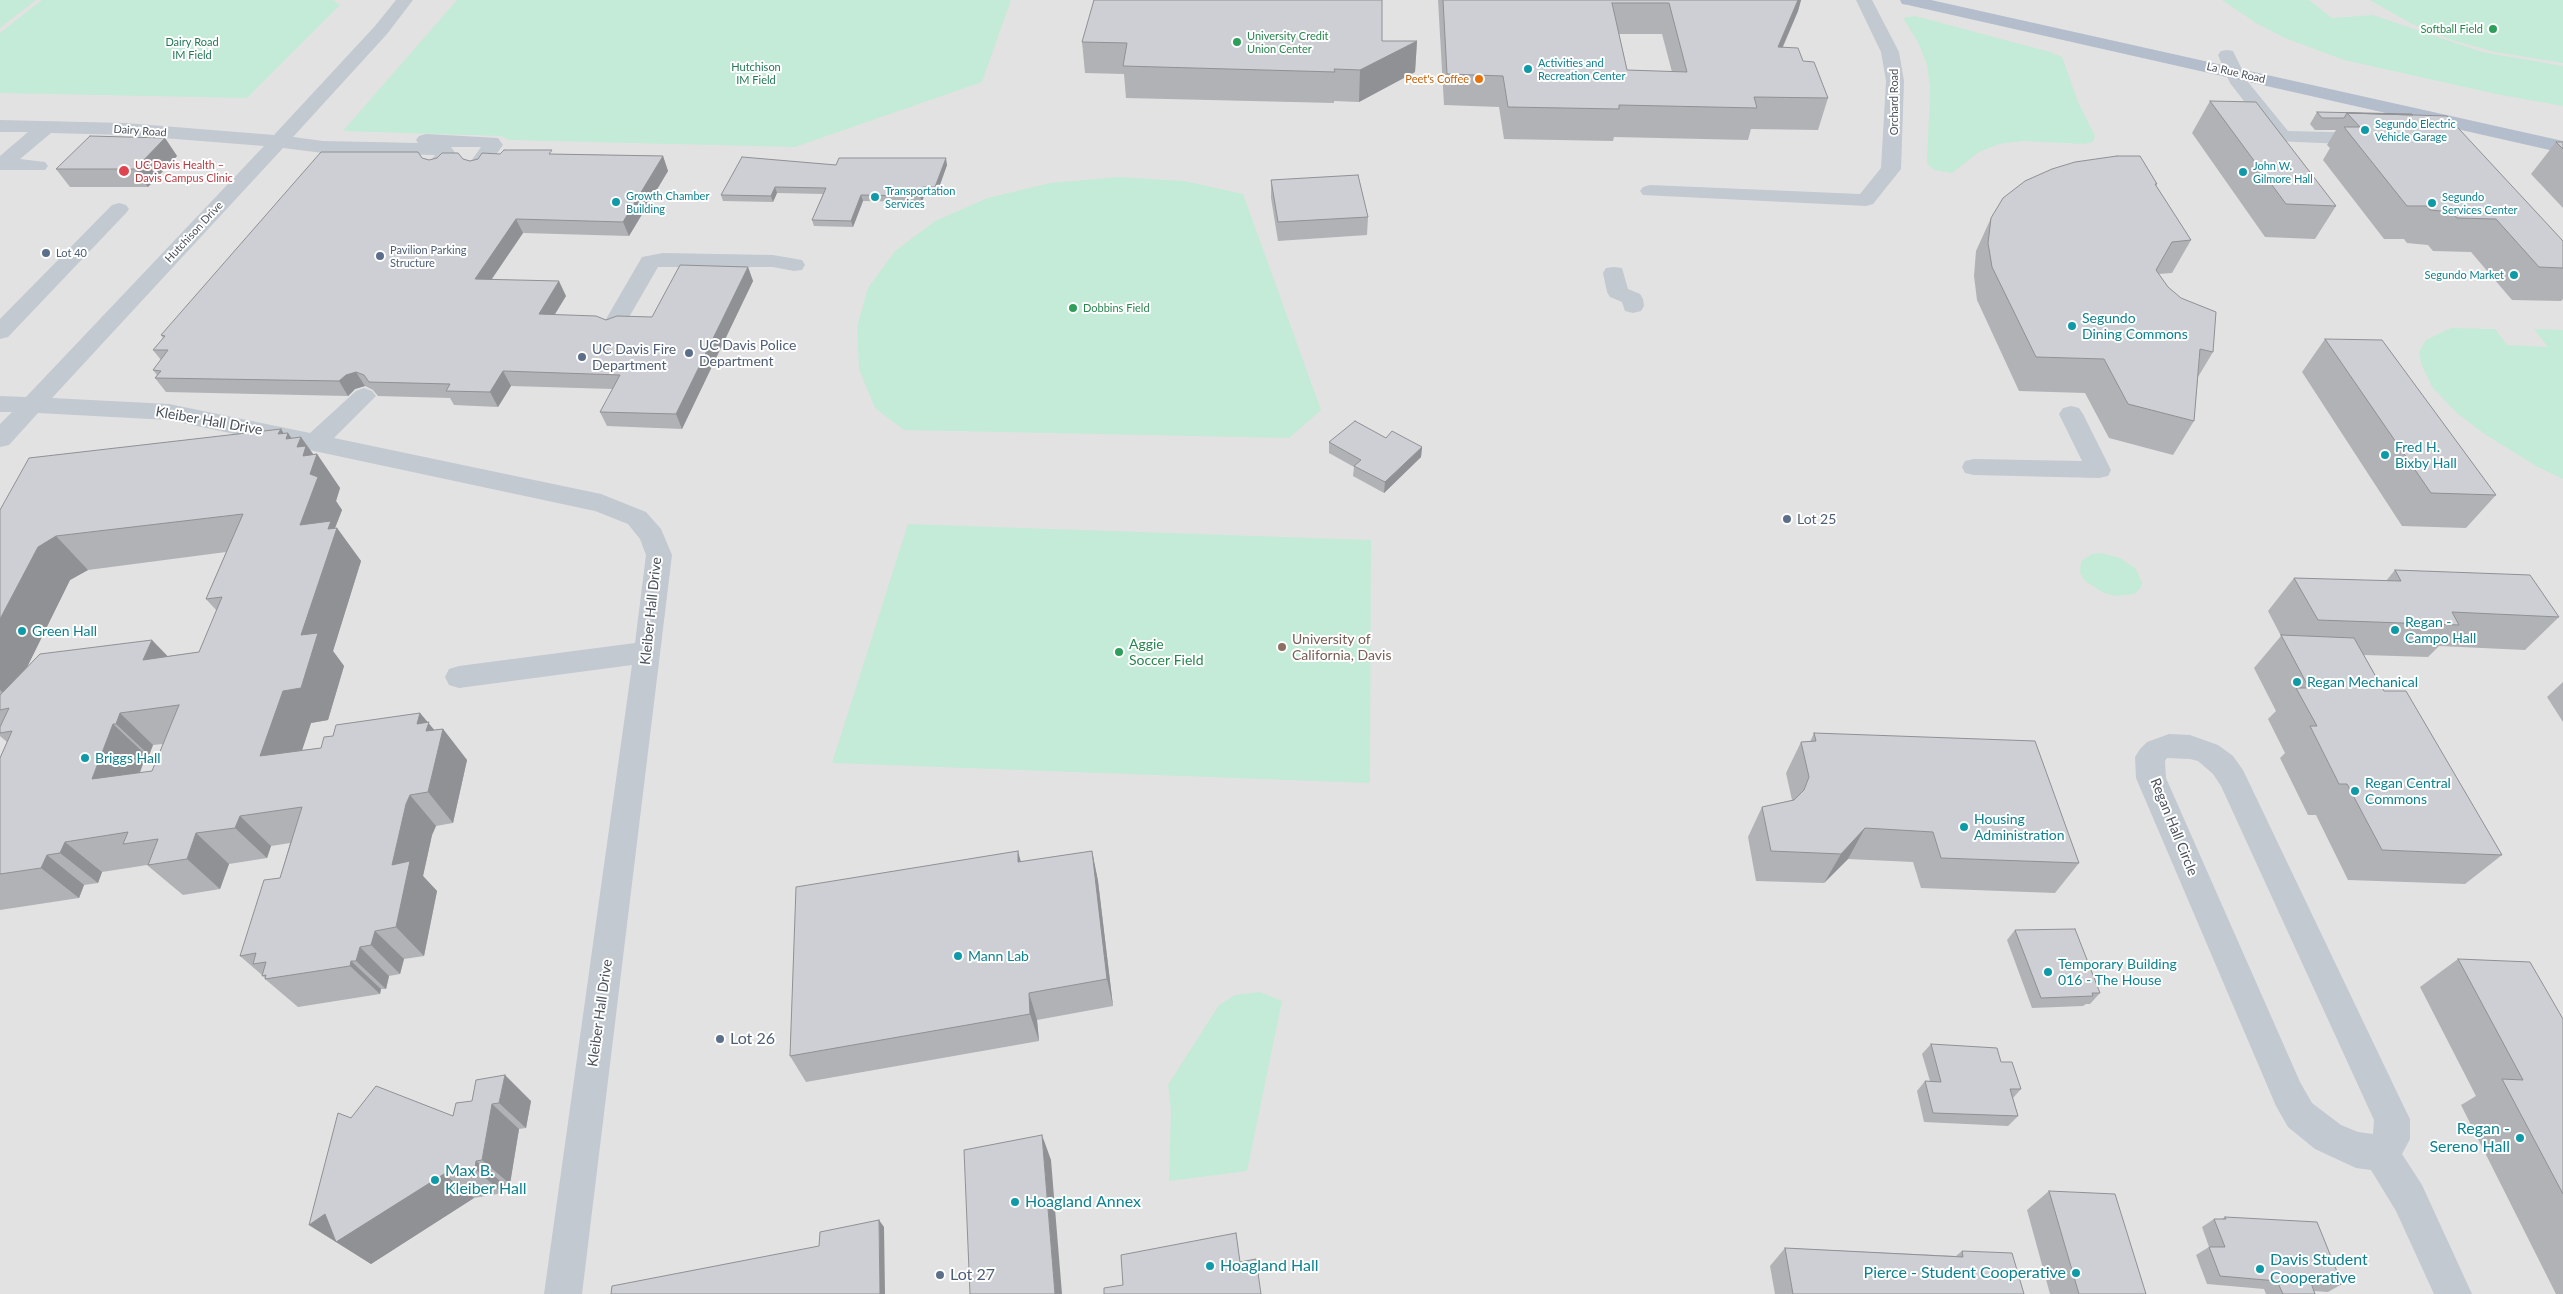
<!DOCTYPE html>
<meta charset="utf-8">
<style>
body{margin:0}
canvas{display:block;background:#f2f1f0}
</style>
<canvas width="2563" height="1294"></canvas>
<script>
const context = document.querySelector('canvas').getContext('2d');
context.lineJoin = 'round';
function fillPath(path, color) { context.fillStyle = color; context.fill(path, 'evenodd'); }
const toPath = rows => new Path2D(rows.map(r => 'M' + r).join(''));
function stroke(path, color, width, dash) { context.strokeStyle = color; context.lineWidth = width; context.lineCap = dash ? 'butt' : 'round'; context.setLineDash(dash || []); context.stroke(path); }
function drawText(font, color, halo, rows, align = 'center') {
  context.font = font + ' Lato,sans-serif'; context.lineWidth = 4; context.setLineDash([]); context.textBaseline = 'middle'; context.strokeStyle = halo; context.fillStyle = color; for (const [text, x, y, turn = 0] of rows) {
    context.save(); context.translate(x, y); context.rotate((+turn || 0) * Math.PI / 180); context.textAlign = isNaN(turn) ? turn : align; if (halo) context.strokeText(text, 0, 0); context.fillText(text, 0, 0); context.restore();
  }
}
const education = toPath([
 [0,0,2563,0,2563,1294,0,1294]
]);
const green = toPath([
 [0,0,36,0,0,28],
 [42,0,333,0,340,5,247,98,0,93,0,33],
 [457,0,1011,0,982,82,795,147,509,140,501,136,343,131],
 [2222,0,2309,0,2332,18,2373,15,2482,52,2563,66,2563,106,2496,94,2344,60,2285,38,2256,23],
 [2370,0,2563,0,2563,63,2495,52,2452,40,2412,24],
 [1915,16,2050,52,2062,57,2078,102,2095,136,2093,142,2084,144,2023,141,1999,144,1979,152,1952,173,1934,170,1927,163,1930,88,1927,65,1918,42,1903,18],
 [1119,177,1184,181,1243,194,1321,410,1289,438,904,430,875,408,859,369,857,327,868,288,895,251,935,221,988,198,1050,183],
 [2451,328,2495,329,2507,345,2548,347,2534,329,2563,330,2563,479,2538,467,2486,435,2457,413,2432,387,2421,363,2419,352,2426,340],
 [908,524,1371,540,1370,783,832,763],
 [2101,553,2120,558,2136,569,2142,583,2140,589,2134,594,2115,596,2104,593,2085,581,2080,573,2081,561,2092,554],
 [1260,992,1282,1001,1247,1171,1169,1181,1171,1110,1168,1085,1219,1005,1235,995]
]);
const minor = toPath([
 [396,0,413,0,387,34,293,137,323,141,418,143,416,140,419,136,426,134,498,138,503,145,484,171,477,173,470,171,467,167,481,147,451,147,456,154,444,170,437,172,430,170,427,166,435,155,323,153,283,148,52,398,169,404,310,433,356,391,364,388,372,391,376,396,334,438,601,494,646,512,661,529,672,555,582,1294,544,1294,632,665,459,688,449,685,445,677,449,669,459,666,635,643,646,555,640,539,628,524,595,511,169,420,38,413,9,445,0,447,0,424,12,412,0,412,0,396,26,397,264,146,125,135,51,133,20,159,45,162,48,166,45,170,0,170,0,156,28,132,0,132,0,120,125,123,274,135,375,26,396,0],
 [1856,0,1872,0,1899,52,1904,81,1901,169,1873,204,1866,206,1643,195,1640,191,1643,187,1650,185,1860,194,1881,168,1886,81,1881,52,1856,0],
 [2227,50,2233,51,2248,82,2288,131,2368,133,2375,135,2378,139,2375,143,2368,145,2275,141,2230,83,2218,55,2221,51,2227,50],
 [119,203,126,205,129,209,126,213,8,337,0,339,0,319,112,205,119,203],
 [663,253,773,255,802,260,805,265,802,270,794,271,773,267,658,267,621,331,613,333,605,331,602,326,642,257,663,253],
 [1614,267,1622,268,1628,289,1640,294,1643,299,1644,306,1641,311,1633,313,1625,311,1622,302,1610,297,1607,292,1603,273,1606,268,1614,267],
 [2071,406,2079,408,2083,414,2111,470,2108,476,2099,478,1974,475,1965,473,1962,467,1965,461,1974,459,2082,461,2059,414,2063,408,2071,406],
 [2169,734,2190,735,2218,745,2233,756,2243,770,2404,1107,2410,1119,2410,1139,2402,1154,2422,1185,2472,1294,2434,1294,2396,1211,2371,1170,2356,1168,2315,1149,2288,1127,2276,1106,2136,778,2135,757,2140,749,2147,742,2169,734],
 [2167,758,2190,759,2198,761,2213,774,2221,786,2374,1120,2373,1134,2358,1132,2341,1125,2312,1103,2300,1082,2166,778,2165,761,2167,758]
]);
const major = toPath([
 [1900,0,1931,0,2563,141,2563,153,1908,5,1902,4,1900,0]
]);
const wall = toPath([
 [1438,0,1801,0,1798,11,1783,47,1803,61,1828,98,1818,130,1751,129,1748,140,1614,137,1613,141,1504,139,1499,107,1444,105],
 [1619,34,1662,34,1672,72,1627,70],
 [1382,41,1417,41,1415,72,1359,102,1334,101,1334,103,1126,98,1124,74,1085,73,1082,42],
 [2210,101,2336,206,2315,239,2265,237,2192,133],
 [2317,112,2412,114,2563,241,2563,299,2561,301,2512,300,2471,252,2433,251,2428,245,2407,243,2404,239,2384,239,2323,160,2330,148,2327,145,2336,130,2315,130,2310,124],
 [165,138,177,156,148,187,70,187,56,169],
 [2556,142,2563,142,2563,208,2531,174],
 [553,154,663,156,668,171,629,236,523,233,492,279,566,296,554,315,606,320,652,317,748,267,753,281,682,429,607,426,600,412,613,389,511,386,498,407,454,405,450,398,378,396,373,390,365,386,355,389,348,396,166,392,155,378,157,375,153,370,161,360,153,350,163,338,161,335,422,158,429,160,463,159,470,161],
 [836,165,947,165,937,193,925,193,922,202,863,201,853,227,814,226,812,220,823,194,777,193,773,202,723,201,721,195],
 [1271,180,1368,217,1367,235,1278,241,1271,198],
 [2157,184,2156,186,2191,240,2172,273,2158,274,2213,352,2198,377,2194,421,2173,455,2109,438,2085,393,2019,391,1977,300,1974,276,1976,251,1991,218],
 [2325,339,2496,495,2466,528,2402,526,2302,372],
 [284,434,313,455,317,454,340,488,336,501,342,510,335,528,337,528,361,561,333,651,344,666,328,720,311,723,302,750,321,748,333,736,420,713,434,730,443,729,467,760,453,823,436,826,432,835,423,876,437,891,424,956,404,959,400,974,389,976,386,989,381,989,380,994,298,1007,265,979,265,978,262,975,240,956,280,878,290,843,271,846,267,858,229,864,220,889,183,895,147,865,102,872,98,883,84,885,79,898,0,910,0,758,7,742,0,736,0,510],
 [226,552,206,599,217,611,199,652,168,656,26,668,70,580,88,570],
 [163,744,152,771,140,773,146,755,149,755,153,745],
 [1386,438,1422,447,1421,457,1384,493,1353,476,1354,467,1329,453,1329,442],
 [2395,570,2559,617,2525,650,2439,646,2428,657,2364,655,2384,691,2502,855,2465,884,2348,880,2316,815,2308,815,2280,758,2285,753,2268,719,2276,711,2254,668,2281,636,2268,611,2294,578,2386,581],
 [2563,682,2563,722,2547,697],
 [1814,733,2079,863,2055,893,1921,888,1913,862,1848,859,1824,883,1756,881,1748,837,1762,807,1792,800,1786,773,1801,742,1810,742],
 [1092,851,1098,881,1113,1006,1037,1020,1039,1041,806,1082,790,1056,1021,862],
 [2015,930,2100,993,2090,1004,2086,1004,2083,1006,2032,1008,2007,940],
 [2458,959,2563,1019,2563,1294,2556,1294,2461,1105,2476,1096,2420,987],
 [1931,1044,2001,1062,2021,1089,2013,1098,2018,1116,2008,1126,1924,1122,1917,1091,1925,1081,1930,1081,1922,1054],
 [531,1101,526,1128,519,1129,510,1184,505,1185,503,1193,474,1198,371,1264,309,1225,453,1116,456,1103],
 [2049,1191,2146,1294,2050,1294,2027,1210],
 [2225,1217,2342,1284,2328,1292,2314,1291,2315,1294,2266,1294,2264,1289,2207,1284,2196,1255,2209,1247,2202,1227,2214,1219,2222,1219],
 [1785,1248,1956,1256,1962,1251,2024,1294,1775,1294,1770,1266]
]);
const shadedWall = toPath([
 [1798,0,1801,0,1798,11,1769,78,1778,47],
 [1417,41,1415,72,1359,102,1360,70],
 [165,138,177,156,148,187,135,169],
 [663,156,668,171,629,236,623,222],
 [946,158,947,165,937,193,935,187],
 [775,187,777,193,773,202,771,196],
 [923,187,925,193,922,202,920,196],
 [861,195,863,201,853,227,851,221],
 [516,219,523,233,482,293,475,279],
 [748,267,753,281,682,429,676,414],
 [559,281,566,296,546,329,539,314],
 [503,371,511,386,498,407,490,392],
 [356,372,365,386,355,389,348,396,339,381,346,375],
 [281,429,286,437,288,433,297,446,301,437,316,458,317,454,340,488,336,501,342,510,335,528,337,530,337,528,361,561,333,651,344,666,328,720,311,723,290,787,260,756,301,635,300,525,310,474,278,434],
 [1422,447,1421,457,1384,493,1385,482],
 [56,536,88,570,70,580,11,700,0,690,0,619,38,547],
 [152,640,183,672,143,660],
 [120,713,153,745,149,755,116,724],
 [420,713,441,738,443,729,467,760,453,823,428,792,417,724],
 [113,724,146,755,126,810,92,779],
 [410,795,436,826,432,835,423,876,437,891,424,956,396,927,392,865,406,804],
 [240,816,271,846,267,858,235,828],
 [1865,828,1848,859,1824,883,1841,854],
 [196,833,229,864,220,889,187,859],
 [65,842,102,872,98,883,60,853],
 [1018,851,1026,881,1018,862],
 [1092,851,1098,881,1113,1006,1107,979],
 [47,855,84,885,79,898,41,868],
 [375,931,404,959,400,974,371,945],
 [360,947,389,976,386,989,356,961],
 [351,961,381,989,380,994,350,966],
 [1029,993,1037,1020,1039,1041,1030,1014],
 [505,1075,531,1101,526,1128,499,1103],
 [492,1104,519,1129,510,1184,482,1160],
 [1042,1135,1051,1160,1062,1294,1055,1294],
 [476,1161,505,1185,503,1193,475,1169],
 [444,1174,474,1198,371,1264,309,1225,325,1214],
 [879,1220,884,1227,885,1294,880,1294]
]);
const building = toPath([
 [1094,0,1382,0,1382,41,1417,41,1360,70,1334,69,1335,72,1123,66,1127,43,1082,42,1094,0],
 [1443,0,1798,0,1778,47,1798,48,1803,61,1814,62,1828,98,1754,97,1757,108,1619,105,1619,109,1508,107,1503,76,1447,74,1443,0],
 [1612,3,1669,3,1687,72,1627,70,1612,3],
 [2210,101,2256,102,2336,206,2286,204,2210,101],
 [2317,112,2412,114,2413,115,2347,113,2344,118,2322,118,2317,112],
 [2347,113,2447,116,2563,241,2563,268,2539,267,2496,219,2457,218,2452,212,2430,210,2427,206,2407,206,2344,127,2360,127,2347,113],
 [90,136,165,138,135,169,56,169,90,136],
 [2556,142,2563,142,2563,149,2556,142],
 [504,150,552,150,549,154,663,156,623,222,516,219,475,279,559,281,539,314,596,316,606,320,617,316,652,317,680,265,748,267,676,414,600,412,620,375,503,371,490,392,446,391,450,384,369,382,364,375,356,372,346,375,339,381,155,378,161,371,153,370,168,350,153,350,165,336,161,335,321,152,418,152,422,158,429,160,437,158,442,153,458,153,463,159,470,161,478,159,482,153,500,154,504,150],
 [2117,156,2140,156,2157,184,2155,184,2191,240,2172,242,2156,270,2168,287,2181,298,2216,312,2213,352,2200,349,2194,421,2128,404,2104,359,2036,357,1992,267,1988,243,1991,218,2003,198,2025,181,2052,169,2075,162,2117,156],
 [742,157,836,165,839,158,946,158,935,187,923,187,920,196,861,195,851,221,812,220,826,188,775,187,771,196,721,195,742,157],
 [1358,175,1368,217,1278,222,1271,180,1358,175],
 [2325,339,2382,340,2496,495,2431,493,2325,339],
 [1355,421,1386,438,1392,431,1422,447,1385,482,1354,466,1361,460,1329,442,1355,421],
 [281,429,278,434,288,433,286,439,301,437,297,447,306,446,303,456,317,454,310,474,318,477,300,525,331,521,328,529,337,528,301,635,318,633,301,688,283,691,260,756,321,748,324,737,333,736,336,725,420,713,417,724,429,722,426,731,443,729,428,792,410,795,406,804,392,865,410,861,396,927,375,931,371,945,360,947,356,961,351,961,350,966,265,979,266,975,262,976,266,962,253,964,256,953,240,956,264,880,280,878,302,807,240,816,235,828,196,833,187,859,148,865,158,839,123,844,128,832,65,842,60,853,47,855,41,868,0,874,0,758,12,731,0,733,0,727,9,708,0,710,0,695,40,654,152,640,143,660,199,652,222,597,206,599,243,514,56,536,38,547,0,619,0,510,29,458,281,429],
 [179,705,152,771,92,779,113,724,116,724,120,713,179,705],
 [2395,570,2530,575,2559,617,2452,612,2459,625,2318,620,2294,578,2401,581,2395,570],
 [2281,635,2354,638,2384,691,2406,691,2502,855,2382,850,2347,784,2339,784,2310,726,2317,726,2296,688,2309,688,2281,635],
 [1814,733,2035,741,2079,863,1941,858,1933,832,1865,828,1841,854,1771,851,1762,807,1794,800,1804,790,1809,777,1801,742,1816,741,1814,733],
 [1018,851,1018,862,1092,851,1107,979,1029,993,1030,1014,790,1056,796,887,1018,851],
 [2075,929,2100,993,2092,993,2093,996,2041,998,2015,930,2075,929],
 [2458,959,2530,962,2563,1019,2563,1194,2502,1079,2523,1080,2458,959],
 [1931,1044,1997,1048,2001,1062,2012,1062,2021,1089,2010,1089,2018,1116,1933,1113,1925,1081,1941,1082,1931,1044],
 [505,1075,499,1103,492,1104,482,1160,476,1161,475,1169,444,1174,336,1242,325,1214,309,1225,338,1113,351,1118,376,1086,453,1116,456,1103,472,1101,476,1080,505,1075],
 [1042,1135,1055,1294,970,1294,964,1150,1042,1135],
 [2049,1191,2115,1194,2146,1294,2079,1294,2049,1191],
 [2225,1217,2317,1222,2342,1284,2311,1283,2315,1294,2283,1294,2277,1281,2220,1276,2209,1247,2225,1247,2214,1219,2226,1219,2225,1217],
 [879,1220,880,1294,611,1294,612,1286,819,1246,820,1232,879,1220],
 [1236,1233,1240,1262,1256,1259,1261,1294,1104,1294,1104,1288,1123,1285,1121,1255,1236,1233],
 [1785,1248,1963,1257,1962,1251,2012,1253,2024,1294,1793,1294,1785,1248]
]);
const markers = [
 [2493,29,5,"#2e9e5b"],
 [1237,42,5,"#2e9e5b"],
 [1528,69,5,"#0f9aa8"],
 [1479,79,5,"#e8710a"],
 [2365,130,5,"#0f9aa8"],
 [124,171,6,"#e0444e"],
 [2243,172,5,"#0f9aa8"],
 [875,197,5,"#0f9aa8"],
 [616,202,5,"#0f9aa8"],
 [2432,203,5,"#0f9aa8"],
 [46,253,5,"#5c6f8a"],
 [380,256,5,"#5c6f8a"],
 [2514,275,5,"#0f9aa8"],
 [1073,308,5,"#2e9e5b"],
 [2072,326,5,"#0f9aa8"],
 [689,353,5,"#5c6f8a"],
 [582,357,5,"#5c6f8a"],
 [2385,455,5,"#0f9aa8"],
 [1787,519,5,"#5c6f8a"],
 [2395,630,5,"#0f9aa8"],
 [22,631,5,"#0f9aa8"],
 [1282,647,5,"#8d6e63"],
 [1119,652,5,"#2e9e5b"],
 [2297,682,5,"#0f9aa8"],
 [85,758,5,"#0f9aa8"],
 [2355,791,5,"#0f9aa8"],
 [1964,827,5,"#0f9aa8"],
 [958,956,5,"#0f9aa8"],
 [2048,972,5,"#0f9aa8"],
 [720,1039,5,"#5c6f8a"],
 [2520,1138,5,"#0f9aa8"],
 [435,1180,5,"#0f9aa8"],
 [1015,1202,5,"#0f9aa8"],
 [1210,1266,5,"#0f9aa8"],
 [2260,1269,5,"#0f9aa8"],
 [2076,1273,5,"#0f9aa8"],
 [940,1275,5,"#5c6f8a"]
];
const farLeisurenames = [
 ["Softball Field",2483,29,"right"],
 ["University Credit",1247,36],
 ["Union Center",1247,49],
 ["Dobbins Field",1083,308]
];
const farParknames = [
 ["Dairy Road",192,42],
 ["IM Field",192,55],
 ["Hutchison",756,67],
 ["IM Field",756,80]
];
const farCulturenames = [
 ["Activities and",1538,63],
 ["Recreation Center",1538,76],
 ["Segundo Electric",2375,124],
 ["Vehicle Garage",2375,137],
 ["John W.",2253,166],
 ["Gilmore Hall",2253,179],
 ["Transportation",885,191],
 ["Services",885,204],
 ["Growth Chamber",626,196],
 ["Building",626,209],
 ["Segundo",2442,197],
 ["Services Center",2442,210],
 ["Segundo Market",2504,275,"right"]
];
const farStreetnames = [
 ["La Rue Road",2236,73,13],
 ["Orchard Road",1894,102,-90],
 ["Dairy Road",140,131,4],
 ["Hutchison Drive",194,232,-47]
];
const farFoodnames = [
 ["Peet's Coffee",1469,79]
];
const farHealthnames = [
 ["UC Davis Health –",135,165],
 ["Davis Campus Clinic",135,178]
];
const farServicenames = [
 ["Pavilion Parking",390,250],
 ["Structure",390,263],
 ["Lot 40",56,253]
];
const cultureNames = [
 ["Segundo",2082,318],
 ["Dining Commons",2082,334],
 ["Fred H.",2395,447],
 ["Bixby Hall",2395,463],
 ["Regan -",2405,622],
 ["Campo Hall",2405,638],
 ["Green Hall",32,631],
 ["Regan Mechanical",2307,682],
 ["Briggs Hall",95,758],
 ["Regan Central",2365,783],
 ["Commons",2365,799],
 ["Housing",1974,819],
 ["Administration",1974,835],
 ["Mann Lab",968,956],
 ["Temporary Building",2058,964],
 ["016 - The House",2058,980]
];
const serviceNames = [
 ["UC Davis Police",699,345],
 ["Department",699,361],
 ["UC Davis Fire",592,349],
 ["Department",592,365],
 ["Lot 25",1797,519]
];
const streetNames = [
 ["Kleiber Hall Drive",209,421,10],
 ["Kleiber Hall Drive",651,611,-84],
 ["Regan Hall Circle",2174,827,68],
 ["Kleiber Hall Drive",600,1013,-82]
];
const educationNames = [
 ["University of",1292,639],
 ["California, Davis",1292,655]
];
const leisureNames = [
 ["Aggie",1129,644],
 ["Soccer Field",1129,660]
];
const nearServicenames = [
 ["Lot 26",730,1039],
 ["Lot 27",950,1275]
];
const nearCulturenames = [
 ["Regan -",2510,1129,"right"],
 ["Sereno Hall",2510,1147,"right"],
 ["Max B.",445,1171],
 ["Kleiber Hall",445,1189],
 ["Hoagland Annex",1025,1202],
 ["Davis Student",2270,1260],
 ["Cooperative",2270,1278],
 ["Hoagland Hall",1220,1266],
 ["Pierce - Student Cooperative",2066,1273,"right"]
];
fillPath(education, '#e3e2e2');
fillPath(green, '#c4ebd7');
fillPath(minor, '#c2c9d0');
fillPath(major, '#b3bdcc');
fillPath(wall, '#b1b2b6');
fillPath(shadedWall, '#909194');
fillPath(building, '#cecfd4');
stroke(building, '#909194', 1);
for (const [x, y, r, color] of markers) { const dot = new Path2D(); dot.arc(x, y, r, 0, 2 * Math.PI); context.fillStyle = color; context.fill(dot); stroke(dot, '#fff', 2); }
drawText('11px', '#27864d', '#fff', farLeisurenames, 'left');
drawText('11px', '#217756', '#fff', farParknames);
drawText('11px', '#0d838f', '#fff', farCulturenames, 'left');
drawText('11px', '#4a515c', '#fff', farStreetnames);
drawText('11px', '#c56008', '#fff', farFoodnames, 'right');
drawText('11px', '#be3a42', '#fff', farHealthnames, 'left');
drawText('11px', '#4e5e75', '#fff', farServicenames, 'left');
drawText('14px', '#0d838f', '#fff', cultureNames, 'left');
drawText('14px', '#4e5e75', '#fff', serviceNames, 'left');
drawText('14px', '#4a515c', '#fff', streetNames);
drawText('14px', '#785e54', '#fff', educationNames, 'left');
drawText('14px', '#27864d', '#fff', leisureNames, 'left');
drawText('16px', '#4e5e75', '#fff', nearServicenames, 'left');
drawText('16px', '#0d838f', '#fff', nearCulturenames, 'left');
</script>
